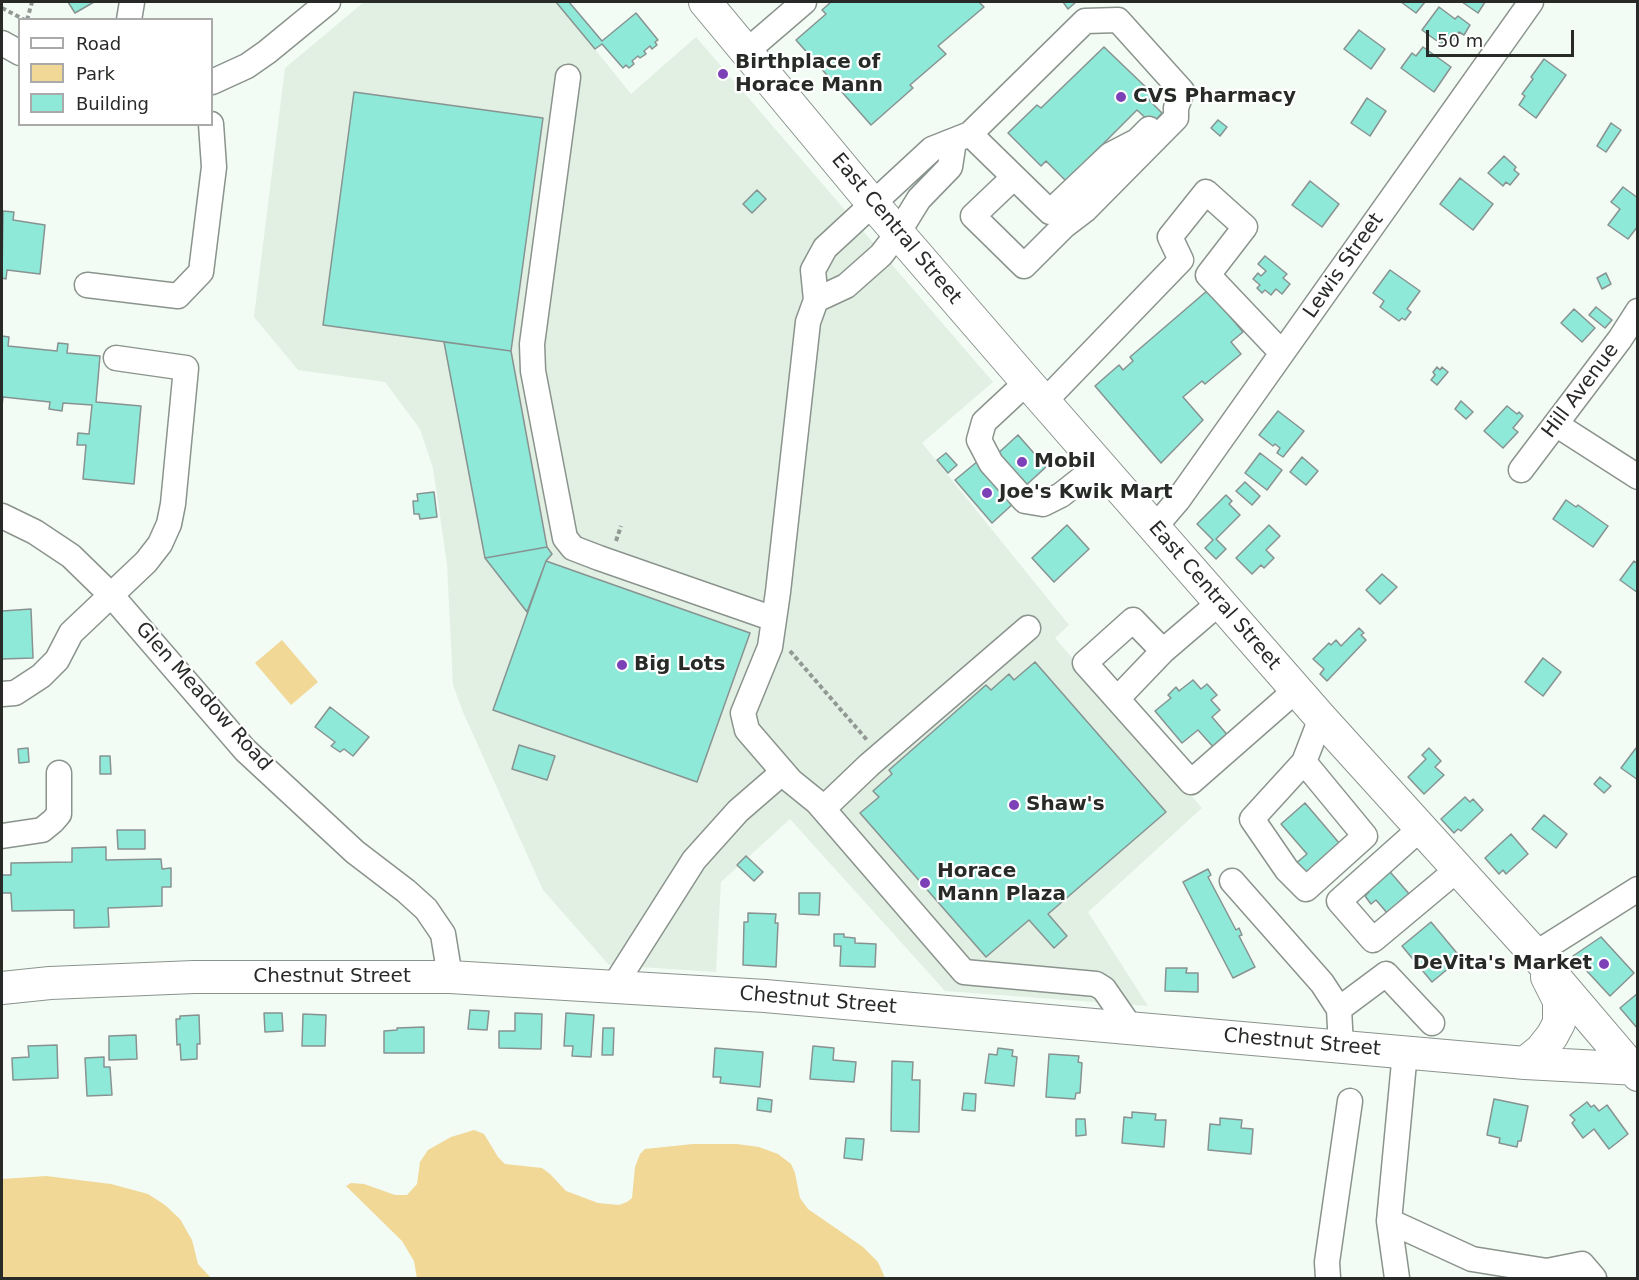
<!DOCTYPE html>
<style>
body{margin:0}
#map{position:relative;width:1639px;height:1280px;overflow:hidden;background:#f2fbf4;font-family:"DejaVu Sans",sans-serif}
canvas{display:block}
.frame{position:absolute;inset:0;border:3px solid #272a27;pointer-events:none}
.legend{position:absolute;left:18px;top:18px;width:195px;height:108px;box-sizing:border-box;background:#fff;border:2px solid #a9aaa9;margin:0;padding:8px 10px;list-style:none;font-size:18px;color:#272a27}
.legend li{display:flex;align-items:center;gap:12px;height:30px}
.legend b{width:30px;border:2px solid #a9aaa9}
.scale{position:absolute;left:1426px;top:30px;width:148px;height:27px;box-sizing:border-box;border:3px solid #272a27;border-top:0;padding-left:8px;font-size:18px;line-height:21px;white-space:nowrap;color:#272a27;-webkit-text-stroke:4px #fff;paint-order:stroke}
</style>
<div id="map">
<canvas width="1639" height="1280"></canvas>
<div class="frame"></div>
<ul class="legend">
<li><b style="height:8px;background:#fff"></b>Road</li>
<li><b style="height:16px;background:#f1d897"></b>Park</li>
<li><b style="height:16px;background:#8ee9d8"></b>Building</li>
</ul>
<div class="scale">50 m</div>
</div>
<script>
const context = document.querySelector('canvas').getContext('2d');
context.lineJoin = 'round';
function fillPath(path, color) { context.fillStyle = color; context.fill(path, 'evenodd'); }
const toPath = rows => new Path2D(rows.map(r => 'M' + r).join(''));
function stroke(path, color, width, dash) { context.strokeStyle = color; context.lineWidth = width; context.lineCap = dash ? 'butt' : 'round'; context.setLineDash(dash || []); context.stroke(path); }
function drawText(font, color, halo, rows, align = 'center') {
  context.font = font + ' "DejaVu Sans",sans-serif'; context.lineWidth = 4.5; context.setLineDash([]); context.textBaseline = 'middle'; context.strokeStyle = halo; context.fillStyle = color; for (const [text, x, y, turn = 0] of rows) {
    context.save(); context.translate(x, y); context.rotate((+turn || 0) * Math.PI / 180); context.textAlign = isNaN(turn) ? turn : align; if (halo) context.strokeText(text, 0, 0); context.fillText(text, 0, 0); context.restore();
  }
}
const built = toPath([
 [364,2,557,2,631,94,696,37,993,382,922,443,1069,625,1055,638,1202,808,1088,912,1148,1006,945,991,790,819,721,882,716,972,609,965,543,890,463,712,453,685,447,564,433,468,420,429,385,382,298,370,254,317,285,68]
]);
const green = toPath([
 [282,640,318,682,291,705,255,663],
 [474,1130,484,1134,498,1157,505,1164,542,1168,550,1174,566,1191,598,1203,619,1205,627,1202,632,1198,635,1167,640,1154,645,1149,693,1144,737,1144,759,1147,778,1154,791,1164,795,1173,800,1198,808,1209,863,1247,878,1262,885,1278,417,1278,414,1261,402,1241,346,1186,351,1183,364,1184,395,1195,407,1195,417,1184,420,1162,428,1150,451,1137],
 [46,1176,111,1184,148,1194,165,1205,180,1219,192,1240,198,1264,211,1278,2,1278,2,1179]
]);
const building = toPath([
 [68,2,94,2,75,13,68,2],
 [556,2,569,2,602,41,636,13,658,40,655,42,657,45,652,49,650,46,644,51,646,54,640,58,638,56,632,61,634,64,629,68,626,65,623,68,602,44,595,49,556,2],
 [831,2,979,2,984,7,938,46,946,54,910,85,913,88,871,125,796,40,826,14,822,10,831,2],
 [1063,2,1076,2,1068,9,1063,2],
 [1401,2,1425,2,1416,13,1401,2],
 [1462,2,1492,2,1485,2,1478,13,1462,2],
 [1439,7,1455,19,1458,16,1470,25,1464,35,1459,32,1450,44,1444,40,1441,44,1422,30,1439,7],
 [1359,30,1385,49,1371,69,1344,49,1359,30],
 [1104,47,1154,95,1149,100,1162,113,1152,124,1137,110,1066,181,1046,161,1041,166,1008,133,1037,105,1041,108,1104,47],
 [1423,47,1451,67,1434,92,1401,68,1412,53,1416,56,1423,47],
 [1544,59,1566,75,1536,118,1519,105,1525,96,1522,94,1533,79,1531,77,1544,59],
 [354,92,543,118,511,351,323,325,354,92],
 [1367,98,1386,111,1370,136,1351,123,1367,98],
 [1218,120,1227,127,1220,136,1211,128,1218,120],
 [1611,123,1621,130,1606,152,1597,146,1611,123],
 [1504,156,1516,167,1514,170,1519,174,1510,185,1506,182,1503,186,1488,173,1504,156],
 [1460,178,1493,204,1473,230,1440,204,1460,178],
 [1310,181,1339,204,1322,227,1292,205,1310,181],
 [1623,187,1638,198,1638,226,1628,239,1608,225,1620,209,1611,202,1623,187],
 [757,190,766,199,752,213,743,204,757,190],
 [3,211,14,212,13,220,45,225,40,274,7,270,6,279,2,278,3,211],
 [1265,256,1287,274,1283,278,1290,284,1282,294,1276,289,1271,295,1265,290,1262,293,1257,288,1260,285,1253,279,1258,273,1261,276,1266,271,1258,264,1265,256],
 [1390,270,1420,291,1407,309,1411,312,1405,320,1402,318,1399,321,1380,307,1384,301,1373,293,1390,270],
 [1606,273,1611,284,1602,289,1597,278,1606,273],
 [1208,290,1243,332,1231,342,1241,354,1205,384,1202,381,1183,397,1203,420,1161,463,1095,386,1119,365,1123,370,1133,361,1130,357,1208,290],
 [1596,307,1612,320,1605,328,1589,315,1596,307],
 [1574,309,1595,328,1582,342,1561,323,1574,309],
 [2,336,9,337,8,346,57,351,58,343,68,344,67,353,100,356,96,402,141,406,134,484,83,479,86,445,77,445,78,433,89,434,92,405,63,403,62,411,49,409,50,402,3,397,2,406,2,336],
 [444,342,511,351,547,547,485,558,444,342],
 [1437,367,1440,370,1442,367,1448,372,1437,385,1431,380,1435,375,1433,372,1437,367],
 [1461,401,1473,412,1466,419,1455,409,1461,401],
 [1507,406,1517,414,1519,412,1523,416,1513,428,1518,432,1503,448,1484,431,1507,406],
 [1278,411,1304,431,1283,457,1277,453,1280,448,1275,444,1273,446,1259,435,1278,411],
 [1018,435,1046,467,1023,488,995,456,1018,435],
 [946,453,957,465,948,473,937,460,946,453],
 [1260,453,1282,470,1267,490,1245,473,1260,453],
 [1302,457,1318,471,1306,485,1290,472,1302,457],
 [978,461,1014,503,992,523,955,480,978,461],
 [1245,482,1260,496,1252,505,1236,491,1245,482],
 [434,492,437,517,420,519,419,514,414,514,413,501,418,501,417,494,434,492],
 [1226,495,1232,501,1229,504,1240,515,1216,539,1226,549,1216,559,1205,548,1213,540,1197,524,1226,495],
 [1566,500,1576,507,1578,505,1608,526,1593,547,1553,519,1566,500],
 [1067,525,1089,549,1054,582,1032,558,1067,525],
 [1269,525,1280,536,1266,550,1274,558,1264,568,1261,565,1252,574,1236,558,1269,525],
 [547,547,552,554,546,561,527,612,485,558,547,547],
 [546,561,750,633,697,782,493,710,546,561],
 [1634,561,1638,564,1638,593,1620,580,1634,561],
 [1382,574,1397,587,1380,604,1366,590,1382,574],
 [31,609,33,658,2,659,2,611,31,609],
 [1359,628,1364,633,1361,635,1366,640,1327,681,1320,674,1324,669,1313,659,1329,643,1331,645,1336,640,1341,646,1359,628],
 [1543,658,1561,672,1543,696,1525,682,1543,658],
 [1035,662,1166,812,1048,914,1067,936,1054,948,1029,920,986,957,860,813,879,797,873,791,892,774,889,770,986,685,991,690,1009,674,1014,680,1035,662],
 [1193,680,1201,689,1207,684,1217,695,1211,700,1220,710,1212,717,1230,738,1216,750,1198,730,1182,743,1155,711,1171,698,1168,695,1176,687,1179,691,1193,680],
 [330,707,369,737,353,756,344,749,340,752,331,746,335,742,315,727,330,707],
 [519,745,555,756,547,780,512,769,519,745],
 [28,748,29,762,19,763,18,749,28,748],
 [1429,748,1441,761,1435,767,1444,775,1424,794,1408,777,1426,759,1422,755,1429,748],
 [1636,748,1638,749,1638,780,1621,768,1636,748],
 [100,756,110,756,111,774,100,774,100,756],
 [1600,777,1611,786,1604,793,1594,784,1600,777],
 [1465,797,1470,802,1473,799,1483,810,1461,831,1458,829,1454,833,1441,819,1465,797],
 [1305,803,1340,844,1304,875,1295,864,1307,854,1281,824,1305,803],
 [1544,815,1567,834,1556,848,1532,829,1544,815],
 [117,830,145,830,145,849,118,849,117,830],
 [1511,834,1528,854,1506,874,1503,870,1499,874,1485,858,1511,834],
 [106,847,106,860,161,859,162,869,171,868,171,887,162,887,162,906,108,908,109,927,74,928,74,910,12,911,11,893,2,893,2,875,11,875,11,863,72,862,72,848,106,847],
 [746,856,763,872,754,881,737,865,746,856],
 [1385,866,1410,895,1388,914,1376,900,1371,904,1365,896,1369,892,1363,885,1385,866],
 [1208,869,1211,875,1208,877,1236,930,1239,928,1242,935,1239,936,1255,967,1233,978,1183,882,1208,869],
 [799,893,820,893,819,915,799,914,799,893],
 [748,913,776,914,775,923,778,923,776,967,743,965,744,922,748,922,748,913],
 [1431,922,1461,958,1432,982,1402,946,1431,922],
 [834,934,844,934,844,937,855,938,855,943,876,944,875,967,840,966,841,946,834,946,834,934],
 [1601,937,1634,973,1610,996,1573,956,1601,937],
 [1166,968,1187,968,1186,973,1198,973,1198,992,1165,991,1166,968],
 [1638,993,1638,1029,1620,1008,1638,993],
 [470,1010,489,1011,487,1030,468,1029,470,1010],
 [264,1013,282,1013,283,1031,265,1032,264,1013],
 [515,1013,542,1014,541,1049,499,1048,499,1031,515,1031,515,1013],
 [566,1013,594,1015,591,1057,572,1056,573,1046,564,1046,566,1013],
 [303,1014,326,1015,325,1046,302,1046,303,1014],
 [199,1015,200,1044,197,1044,197,1059,181,1060,180,1044,177,1045,176,1019,180,1019,180,1016,199,1015],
 [424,1027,424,1053,384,1053,384,1031,397,1030,397,1028,424,1027],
 [603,1028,614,1028,613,1055,602,1055,603,1028],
 [136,1035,137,1059,109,1060,109,1036,136,1035],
 [57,1045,58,1078,13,1080,12,1058,29,1057,28,1046,57,1045],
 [813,1046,834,1048,833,1060,856,1062,854,1082,810,1079,813,1046],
 [715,1048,763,1052,760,1087,720,1083,721,1077,713,1077,715,1048],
 [998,1048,1013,1050,1012,1056,1017,1057,1014,1086,985,1083,989,1054,997,1055,998,1048],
 [1049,1054,1079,1056,1078,1062,1082,1063,1080,1093,1076,1093,1075,1099,1046,1097,1049,1054],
 [104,1057,104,1067,110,1067,112,1095,87,1096,85,1058,104,1057],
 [892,1061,913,1062,912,1080,920,1080,919,1132,891,1131,892,1061],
 [964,1093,976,1094,975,1111,962,1110,964,1093],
 [758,1098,772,1100,771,1112,757,1110,758,1098],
 [1494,1099,1528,1106,1521,1141,1518,1141,1517,1147,1499,1143,1500,1138,1487,1135,1494,1099],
 [1587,1102,1591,1107,1594,1105,1599,1111,1607,1105,1628,1134,1609,1149,1594,1129,1583,1138,1572,1123,1575,1120,1570,1115,1587,1102],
 [1132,1112,1156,1114,1155,1120,1166,1120,1164,1147,1122,1143,1124,1117,1132,1118,1132,1112],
 [1220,1118,1242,1120,1241,1128,1253,1129,1251,1154,1208,1150,1210,1124,1220,1125,1220,1118],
 [1076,1119,1085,1119,1086,1135,1076,1136,1076,1119],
 [846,1138,864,1139,862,1160,844,1158,846,1138]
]);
const path = toPath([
 [2,8,25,20],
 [27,20,32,2],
 [616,541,621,526],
 [790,651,867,740]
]);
const minor = toPath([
 [129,20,132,2],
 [2,43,20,53],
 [747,51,804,2],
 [568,77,532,344,533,371,565,538,573,548,599,558,774,619],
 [212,82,247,66,267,52,328,2],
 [970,134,1050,212,1110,155,1137,141,1149,129],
 [1014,177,973,216,1024,266,1064,226,1085,210,1176,118,1176,108,1182,91,1118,20,1085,21,970,134,932,149,825,248,813,270,816,300,808,322,778,592,770,647,743,713,747,730,791,781,817,802,964,972,1096,984,1104,989,1131,1028],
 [87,285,178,296,201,272,214,167,211,124],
 [816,300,846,286,881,255,898,233,919,199,950,167,954,141],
 [1027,382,984,422,979,440,991,463,1025,501,1043,504,1061,495,1099,465],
 [1044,402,1181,260,1170,237,1206,192,1245,227,1208,275,1282,353],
 [1557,425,1638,477],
 [1521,470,1620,339,1638,311],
 [2,516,35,532,71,556,112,596,245,750,355,852,406,891,426,909,443,934,450,977],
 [1154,528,1178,500,1531,2],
 [1219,603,1163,651,1133,620,1085,663,1191,782,1296,690],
 [2,694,15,693,41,676,57,660,71,633,146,562,160,544,169,524,173,504,186,368,116,358],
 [1117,699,1163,651],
 [1304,762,1365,836,1306,889,1287,870,1252,819,1304,762,1321,718],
 [823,809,869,765,1028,628],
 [1421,828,1339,901,1373,940,1458,869],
 [2,836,42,830,53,821,59,814,59,773],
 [1232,881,1322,983,1339,1009,1341,1046],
 [1535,954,1638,889],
 [614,986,694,860,738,811,783,772],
 [1339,1009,1386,974,1432,1023],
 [1405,1052,1389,1221,1472,1259,1547,1271,1582,1264,1594,1278],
 [1389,1221,1397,1278],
 [1328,1278,1327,1262,1350,1101]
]);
const major = toPath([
 [705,2,873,204,1027,382,1321,718,1535,954,1638,1075],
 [2,988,50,983,194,977,450,977,765,996,1525,1063,1638,1069],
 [1525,1063,1541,1050,1552,1036,1559,1023,1559,1001,1547,977]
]);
const markers = [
 [723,74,6,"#7c41b7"],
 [1121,97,6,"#7c41b7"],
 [1022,462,6,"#7c41b7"],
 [987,493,6,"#7c41b7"],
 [622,665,6,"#7c41b7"],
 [1014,805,6,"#7c41b7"],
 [925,883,6,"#7c41b7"],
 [1604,964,6,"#7c41b7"]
];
const poiNames = [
 ["Birthplace of",735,63],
 ["Horace Mann",735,86],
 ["CVS Pharmacy",1133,97],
 ["Mobil",1034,462],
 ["Joe's Kwik Mart",999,493],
 ["Big Lots",634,665],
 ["Shaw's",1026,805],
 ["Horace",937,872],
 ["Mann Plaza",937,895],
 ["DeVita's Market",1592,964,"right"]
];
const streetNames = [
 ["East Central Street",896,229,50],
 ["Lewis Street",1344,266,-55],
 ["Hill Avenue",1581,391,-53],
 ["East Central Street",1214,596,49],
 ["Glen Meadow Road",203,697,48],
 ["Chestnut Street",332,977],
 ["Chestnut Street",818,1001,5],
 ["Chestnut Street",1302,1043,5]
];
fillPath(built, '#e1f0e3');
fillPath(green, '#f1d897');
fillPath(building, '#8ee9d8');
stroke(building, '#889391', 1.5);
stroke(minor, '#8b938d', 27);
stroke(major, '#8b938d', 34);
stroke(path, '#929893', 4, [4.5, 3]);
stroke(minor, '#fff', 24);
stroke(major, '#fff', 32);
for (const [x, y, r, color] of markers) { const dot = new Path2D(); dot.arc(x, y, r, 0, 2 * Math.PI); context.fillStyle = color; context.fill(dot); stroke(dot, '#fff', 2); }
drawText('bold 20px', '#272a27', '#fff', poiNames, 'left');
drawText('20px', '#272a27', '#fff', streetNames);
</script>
